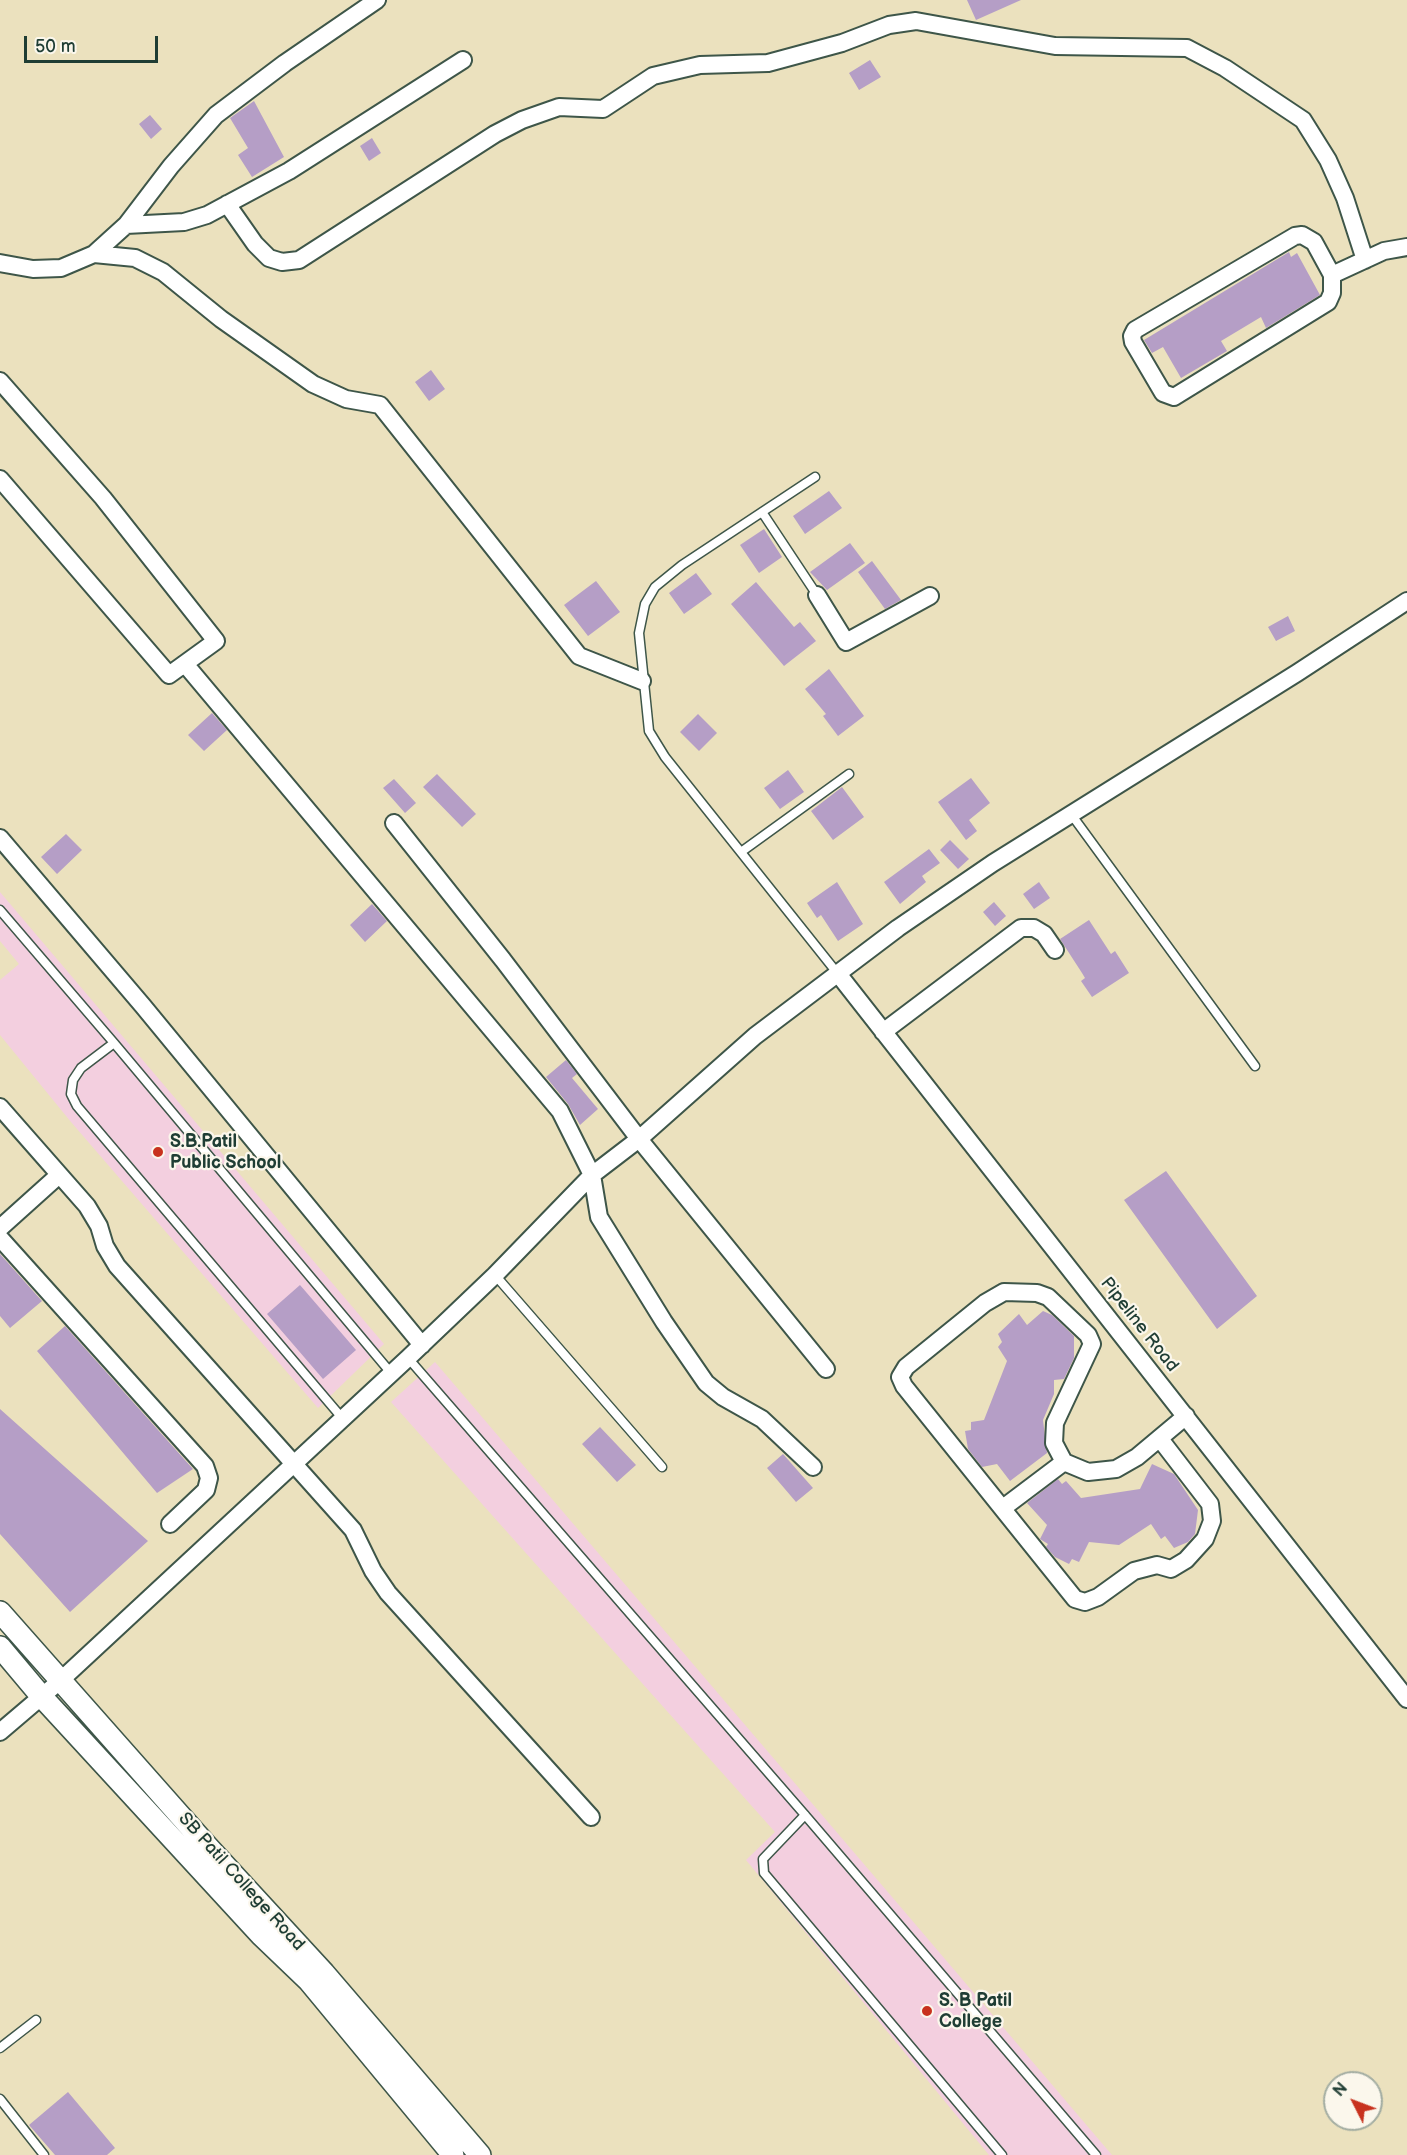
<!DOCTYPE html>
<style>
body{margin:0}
#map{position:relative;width:1407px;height:2155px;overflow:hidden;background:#ebe1be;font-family:"Balsamiq Sans",sans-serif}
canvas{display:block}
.north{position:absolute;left:1323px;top:2071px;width:60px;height:60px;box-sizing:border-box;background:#fbf7ec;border:2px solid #a3ada2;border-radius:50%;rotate:312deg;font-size:16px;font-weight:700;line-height:24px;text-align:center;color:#1f3d34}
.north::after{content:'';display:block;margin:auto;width:21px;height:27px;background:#c8321e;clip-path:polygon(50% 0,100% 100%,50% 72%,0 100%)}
.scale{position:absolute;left:24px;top:36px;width:134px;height:27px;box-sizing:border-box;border:3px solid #1f3d34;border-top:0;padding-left:8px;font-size:18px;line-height:21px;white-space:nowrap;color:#1f3d34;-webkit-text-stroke:4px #fbf7ec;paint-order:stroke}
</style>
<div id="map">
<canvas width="1407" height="2155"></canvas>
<div class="north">N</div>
<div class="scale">50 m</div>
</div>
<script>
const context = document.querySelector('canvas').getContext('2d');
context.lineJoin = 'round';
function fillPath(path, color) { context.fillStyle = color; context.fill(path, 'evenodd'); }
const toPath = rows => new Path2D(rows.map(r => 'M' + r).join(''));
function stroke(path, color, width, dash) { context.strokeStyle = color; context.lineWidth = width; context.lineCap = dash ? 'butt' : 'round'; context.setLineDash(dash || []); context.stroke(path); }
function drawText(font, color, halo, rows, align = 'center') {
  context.font = font + ' "Balsamiq Sans",sans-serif'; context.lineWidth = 4.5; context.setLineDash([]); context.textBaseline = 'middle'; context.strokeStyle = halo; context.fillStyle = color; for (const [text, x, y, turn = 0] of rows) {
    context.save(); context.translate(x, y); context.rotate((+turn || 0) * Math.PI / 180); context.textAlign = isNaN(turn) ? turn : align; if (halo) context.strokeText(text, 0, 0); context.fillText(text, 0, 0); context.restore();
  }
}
const built = toPath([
 [0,892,384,1344,318,1408,71,1122,0,1035,0,980,19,964,0,941],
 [435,1362,910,1918,1112,2155,989,2155,746,1860,775,1832,391,1402]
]);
const building = toPath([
 [967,0,1021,0,976,20],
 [870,60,881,77,859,90,849,73],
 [254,101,284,157,252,177,238,155,248,148,230,118],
 [150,115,162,129,151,139,139,124],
 [372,138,381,153,369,161,360,146],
 [1289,252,1291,257,1297,253,1320,295,1266,328,1261,317,1221,341,1227,351,1181,378,1163,347,1152,353,1144,340],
 [431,370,445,389,429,401,415,382],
 [829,491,842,508,805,534,793,516],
 [764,529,782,557,759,573,740,545],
 [850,543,865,563,827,590,810,572],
 [872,561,901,600,885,609,858,572],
 [696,573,712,594,684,614,669,593],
 [596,581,620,612,588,636,564,605],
 [756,582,794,627,800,622,816,641,784,666,731,604],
 [1288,616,1295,631,1276,641,1268,627],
 [829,669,864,716,838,736,823,716,826,714,805,689],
 [212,713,227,730,204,751,188,735],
 [698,714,717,733,699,751,680,732],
 [788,770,804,792,780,809,764,788],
 [437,774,476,814,462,827,423,787],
 [971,778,990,803,969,820,977,831,966,840,938,802],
 [394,779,416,803,405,813,383,788],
 [842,787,864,817,833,840,811,811],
 [66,834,82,850,57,874,41,857],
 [950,840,969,859,958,869,940,850],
 [929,849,940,863,922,876,926,882,900,904,884,882],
 [837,882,863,924,838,941,821,915,817,918,807,903],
 [1039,882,1050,898,1034,909,1023,894],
 [994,902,1006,916,995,926,983,912],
 [372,904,387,921,365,942,350,925],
 [1089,920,1111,954,1115,951,1129,973,1092,997,1081,981,1085,978,1082,973,1060,939],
 [566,1060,577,1074,572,1078,598,1109,580,1125,568,1104,546,1077],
 [1166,1171,1257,1296,1217,1329,1124,1200],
 [0,1254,42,1301,10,1328,0,1316],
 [300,1285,356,1350,323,1379,267,1314],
 [1043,1311,1052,1315,1074,1336,1074,1358,1064,1379,1054,1380,1054,1394,1043,1420,1047,1453,1010,1481,997,1464,982,1467,968,1449,965,1431,971,1430,971,1422,984,1420,1007,1361,998,1347,1002,1342,998,1334,1019,1314,1027,1325],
 [65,1326,193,1469,157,1493,37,1351],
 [0,1409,148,1541,70,1612,0,1534],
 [600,1427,636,1465,617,1482,582,1444],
 [783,1454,813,1488,796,1502,767,1468],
 [1152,1464,1174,1474,1198,1510,1195,1534,1188,1542,1174,1548,1165,1536,1161,1539,1151,1524,1119,1545,1089,1542,1079,1562,1072,1559,1069,1564,1055,1557,1046,1547,1048,1544,1040,1539,1047,1525,1027,1503,1058,1479,1062,1484,1066,1481,1081,1498,1140,1489],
 [68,2092,115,2148,107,2155,55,2155,29,2125]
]);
const service = toPath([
 [815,477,682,565,655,587,645,604,639,633,649,731,665,757,838,974],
 [762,512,817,595],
 [1071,814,1255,1066],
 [741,852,849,774],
 [0,910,114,1043,81,1068,73,1080,71,1094,77,1106,343,1419],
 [114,1043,391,1373],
 [495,1275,662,1467],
 [408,1358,805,1815,1096,2155],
 [805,1815,763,1859,764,1873,1002,2155],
 [0,2048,36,2020],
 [0,2099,44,2155]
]);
const minor = toPath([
 [227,204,255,244,269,258,282,262,299,260,495,134,522,120,559,107,603,109,653,76,700,65,768,63,842,43,889,25,916,21,1055,46,1187,48,1225,68,1303,120,1328,160,1345,198,1365,260],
 [126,225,184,222,207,215,289,171,463,60],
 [1302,235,1314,242,1332,275,1332,293,1328,302,1174,397,1163,393,1133,342,1132,336,1135,330,1295,236,1302,235],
 [94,254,135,258,163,272,221,319,313,384,346,399,380,405,579,656,642,681],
 [0,263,33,269,61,268,94,254,126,225,171,166,216,115,285,63,377,0],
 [1332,275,1384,251,1407,247],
 [0,381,103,498,216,641,169,675,0,479],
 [817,595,846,642,930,596],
 [185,664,560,1111,592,1175,599,1217,664,1322,706,1383,723,1397,762,1419,813,1467],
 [394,823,503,960,639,1139,826,1369],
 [0,838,143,1006,422,1345],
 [839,975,1407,1699],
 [883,1032,1021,928,1034,928,1044,934,1055,950],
 [0,1107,87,1206,99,1226,105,1246,117,1266,353,1530,373,1571,388,1593,591,1817],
 [0,1228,59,1175],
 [0,1238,205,1466,209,1478,206,1490,170,1524],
 [1160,1439,1210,1504,1212,1521,1205,1539,1186,1560,1171,1569,1157,1565,1134,1571,1098,1597,1085,1602,1075,1599,904,1386,900,1377,906,1367,985,1303,1004,1292,1037,1293,1048,1297,1088,1335,1092,1344,1055,1423,1054,1443,1064,1462,1088,1472,1116,1469,1137,1457,1186,1416],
 [1003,1508,1064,1462],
 [0,1732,61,1680,408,1358,495,1275,592,1175,639,1139,755,1036,898,928,993,863,1297,673,1407,601]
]);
const tertiary = toPath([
 [0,1612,207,1846,324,1973,480,2155],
 [0,1647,42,1697,261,1935,309,1981,453,2155]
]);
const markers = [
 [158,1152,6,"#c8321e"],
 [927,2011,6,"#c8321e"]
];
const poiNames = [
 ["S.B.Patil",170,1142],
 ["Public School",170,1163],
 ["S. B Patil",939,2001],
 ["College",939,2022]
];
const streetNames = [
 ["Pipeline Road",1139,1325,52],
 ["SB Patil College Road",241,1882,48]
];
fillPath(built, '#f3cfdf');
fillPath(building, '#b59ec6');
stroke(service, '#3e5649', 11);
stroke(minor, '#3e5649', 20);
stroke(tertiary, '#3e5649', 24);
stroke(service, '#fff', 8);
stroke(minor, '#fff', 16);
stroke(tertiary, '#fff', 21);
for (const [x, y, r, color] of markers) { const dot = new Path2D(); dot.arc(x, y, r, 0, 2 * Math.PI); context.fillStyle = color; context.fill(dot); stroke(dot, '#fbf7ec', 2); }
drawText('bold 18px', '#1f3d34', '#fbf7ec', poiNames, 'left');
drawText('18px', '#1f3d34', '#fbf7ec', streetNames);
</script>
